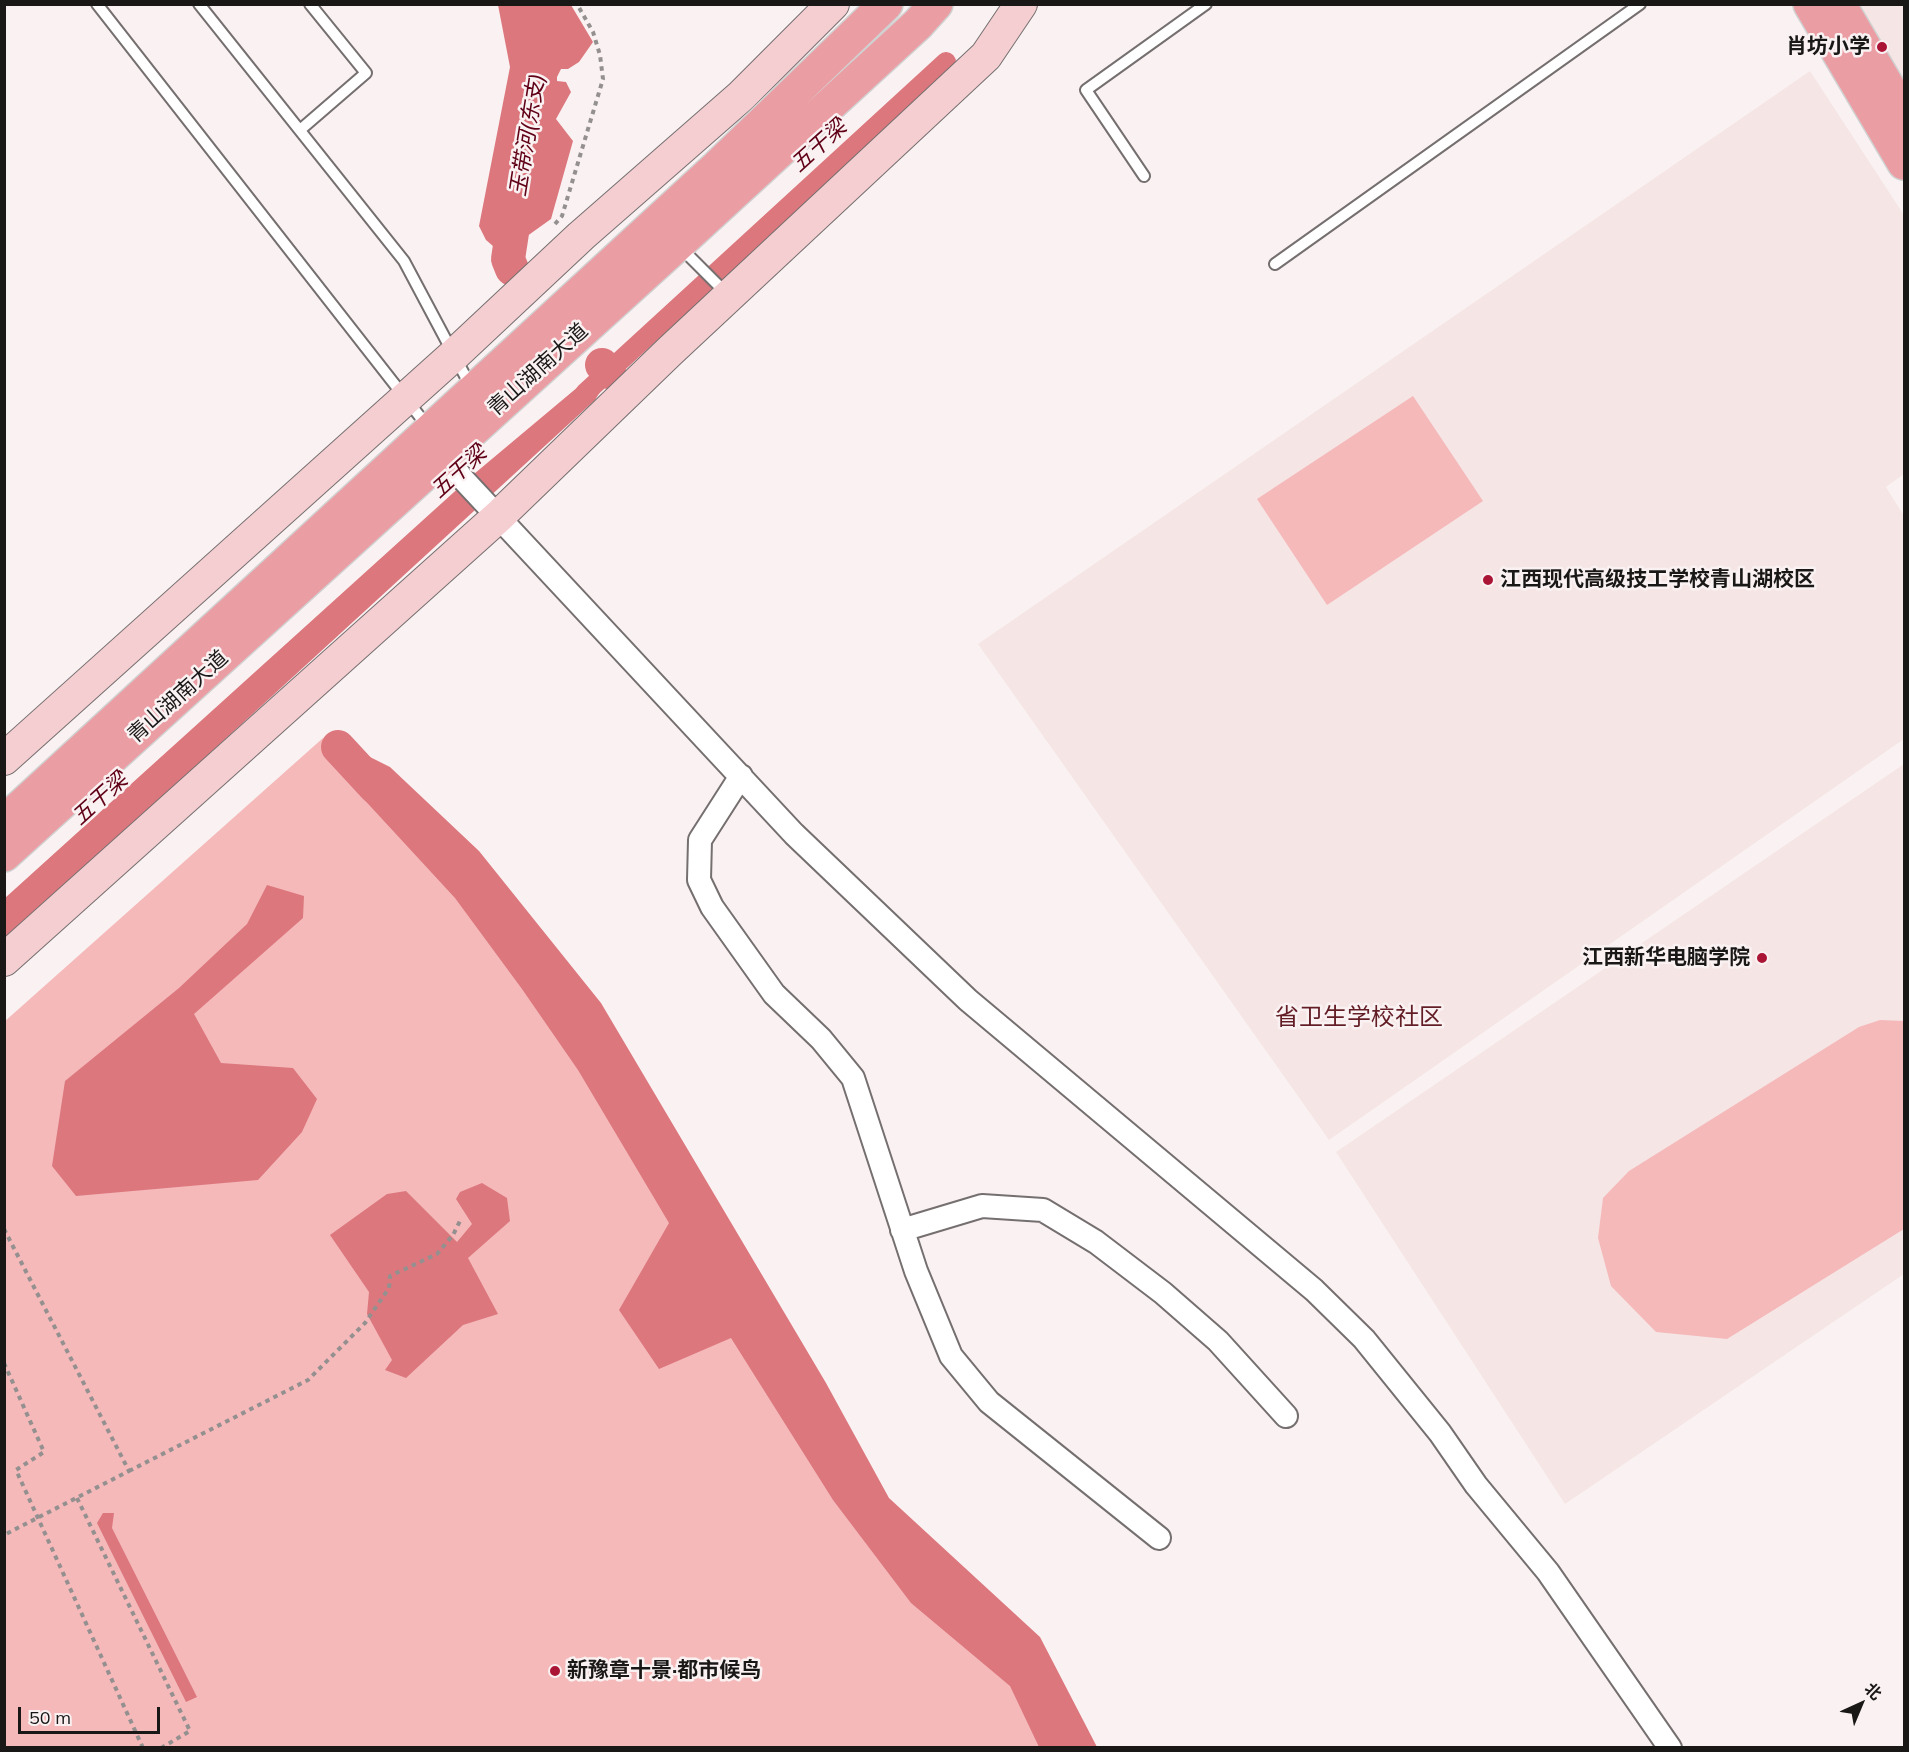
<!DOCTYPE html>
<meta charset="utf-8">
<style>
body{margin:0}
#map{position:relative;width:1909px;height:1752px;overflow:hidden;background:#faf2f2;font-family:Mulish,"Noto Sans SC",sans-serif}
canvas{display:block}
.frame{position:absolute;inset:0;border:6px solid #1a1717;pointer-events:none}
.north{position:absolute;left:1831px;top:1674px;width:60px;height:60px;-webkit-text-stroke:4px #faf2f2;paint-order:stroke;rotate:44deg;font-size:16px;font-weight:700;line-height:24px;text-align:center;color:#1a1717}
.north::after{content:'';display:block;margin:auto;width:21px;height:27px;background:#1a1717;clip-path:polygon(50% 0,100% 100%,50% 72%,0 100%)}
.scale{position:absolute;left:18px;top:1707px;width:142px;height:27px;box-sizing:border-box;border:3px solid #1a1717;border-top:0;padding-left:8px;font-size:18px;line-height:21px;white-space:nowrap;color:#1a1717;-webkit-text-stroke:4px #faf2f2;paint-order:stroke}
</style>
<div id="map">
<canvas width="1909" height="1752"></canvas>
<div class="frame"></div>
<div class="north">北</div>
<div class="scale">50 m</div>
</div>
<script>
const context = document.querySelector('canvas').getContext('2d');
context.lineJoin = 'round';
function fillPath(path, color) { context.fillStyle = color; context.fill(path, 'evenodd'); }
const toPath = rows => new Path2D(rows.map(r => 'M' + r).join(''));
function stroke(path, color, width, dash) { context.strokeStyle = color; context.lineWidth = width; context.lineCap = dash ? 'butt' : 'round'; context.setLineDash(dash || []); context.stroke(path); }
function drawText(font, color, halo, rows, align = 'center') {
  context.font = font + ' Mulish,"Noto Sans SC",sans-serif'; context.lineWidth = 5; context.setLineDash([]); context.textBaseline = 'middle'; context.strokeStyle = halo; context.fillStyle = color; for (const [text, x, y, turn = 0] of rows) {
    context.save(); context.translate(x, y); context.rotate((+turn || 0) * Math.PI / 180); context.textAlign = isNaN(turn) ? turn : align; if (halo) context.strokeText(text, 0, 0); context.fillText(text, 0, 0); context.restore();
  }
}
const built = toPath([
 [1833,5,1904,5,1904,89],
 [1810,71,1904,215,1904,474,1886,487,1904,516,1904,739,1329,1140,978,644],
 [1904,764,1904,1274,1565,1504,1336,1152]
]);
const green = toPath([
 [1413,396,1483,501,1327,605,1257,499],
 [323,738,573,996,873,1523,1072,1747,5,1747,4,1022],
 [1880,1020,1904,1021,1904,1229,1727,1339,1656,1332,1611,1286,1598,1238,1603,1198,1629,1171,1859,1027]
]);
const water = toPath([
 [498,5,571,5,593,42,579,62,568,69,561,69,557,77,557,81,566,82,571,92,556,119,573,141,551,219,523,239,508,259,486,240,479,226,510,67],
 [591,376,604,376,600,392,595,400,5,941,5,898,474,474],
 [342,752,360,752,390,767,479,851,601,1003,826,1383,889,1498,1040,1637,1097,1747,1039,1747,1010,1686,911,1603,833,1500,731,1338,659,1369,619,1310,669,1223,578,1070,522,989,455,898,359,794,342,770],
 [267,885,304,896,303,918,194,1014,221,1063,293,1068,317,1099,302,1132,258,1180,76,1196,52,1166,65,1081,179,988,247,924],
 [482,1183,507,1198,510,1221,468,1258,498,1314,463,1325,406,1378,385,1370,392,1360,367,1314,369,1292,330,1235,387,1194,406,1191,457,1242,472,1224,456,1199,460,1192],
 [103,1513,114,1513,112,1528,197,1697,186,1702,97,1523]
]);
const canal = toPath([
 [585,393,946,62]
]);
const river = toPath([
 [512,269,508,259,515,213],
 [602,365,609,372],
 [338,747,375,787]
]);
const path = toPath([
 [555,224,562,216,603,79,600,55,593,32,577,4],
 [4,1229,129,1471,4,1535],
 [4,1363,44,1452,16,1470,143,1748],
 [129,1471,308,1380,365,1323,389,1288,390,1276,437,1254,453,1235,461,1219],
 [77,1498,190,1731,161,1748]
]);
const lane = toPath([
 [97,4,428,427],
 [199,4,404,261,471,387],
 [300,130,366,73,310,4],
 [1144,176,1086,90,1206,4],
 [679,246,727,294],
 [1275,264,1640,4]
]);
const street = toPath([
 [439,443,461,477,794,834,968,1000,1314,1290,1364,1339,1440,1433,1476,1485,1548,1572,1670,1748],
 [741,776,700,840,699,880,712,907,774,994,821,1039,853,1078,916,1271,951,1356,989,1402,1159,1538],
 [902,1230,982,1206,1043,1210,1096,1242,1163,1293,1218,1341,1286,1416]
]);
const secondary = toPath([
 [4,759,454,355,581,236,741,96,833,4],
 [4,960,499,516,670,351,986,56,1021,4]
]);
const primary = toPath([
 [1810,4,1904,163],
 [1839,4,1904,114],
 [4,822,717,167,886,4],
 [4,855,677,245,918,24,936,4]
]);
const markers = [
 [1882,47,6,"#ab1535"],
 [1488,580,6,"#ab1535"],
 [1762,958,6,"#ab1535"],
 [555,1671,6,"#ab1535"]
];
const poiNames = [
 ["肖坊小学",1870,47],
 ["江西现代高级技工学校青山湖校区",1500,580,"left"],
 ["江西新华电脑学院",1750,958],
 ["新豫章十景·都市候鸟",567,1671,"left"]
];
const streetNames = [
 ["青山湖南大道",538,370,-42],
 ["青山湖南大道",178,697,-42]
];
const waterNames = [
 ["玉带河(东支)",528,135,-81],
 ["五干梁",819,146,-42],
 ["五干梁",459,472,-42],
 ["五干梁",100,799,-42]
];
const quarterNames = [
 ["省卫生学校社区",1359,1018]
];
fillPath(built, '#f6e5e5');
fillPath(green, '#f5b9ba');
fillPath(water, '#dc777d');
stroke(canal, '#dc777d', 20);
stroke(river, '#dc777d', 34);
stroke(lane, '#756f6f', 14);
stroke(street, '#756f6f', 26);
stroke(secondary, '#756f6f', 34);
stroke(primary, '#d1d1d1', 36);
stroke(path, '#959090', 4, [4.5, 4.5]);
stroke(lane, '#fff', 10);
stroke(street, '#fff', 22);
stroke(secondary, '#f5ced2', 32);
stroke(primary, '#eb9da4', 33);
for (const [x, y, r, color] of markers) { const dot = new Path2D(); dot.arc(x, y, r, 0, 2 * Math.PI); context.fillStyle = color; context.fill(dot); stroke(dot, '#faf2f2', 2); }
drawText('bold 21px', '#1a1717', '#faf2f2', poiNames, 'right');
drawText('21px', '#1a1717', '#faf2f2', streetNames);
drawText('italic 22px', '#600017', '#faf2f2', waterNames);
drawText('24px', '#631d25', '#faf2f2', quarterNames);
</script>
